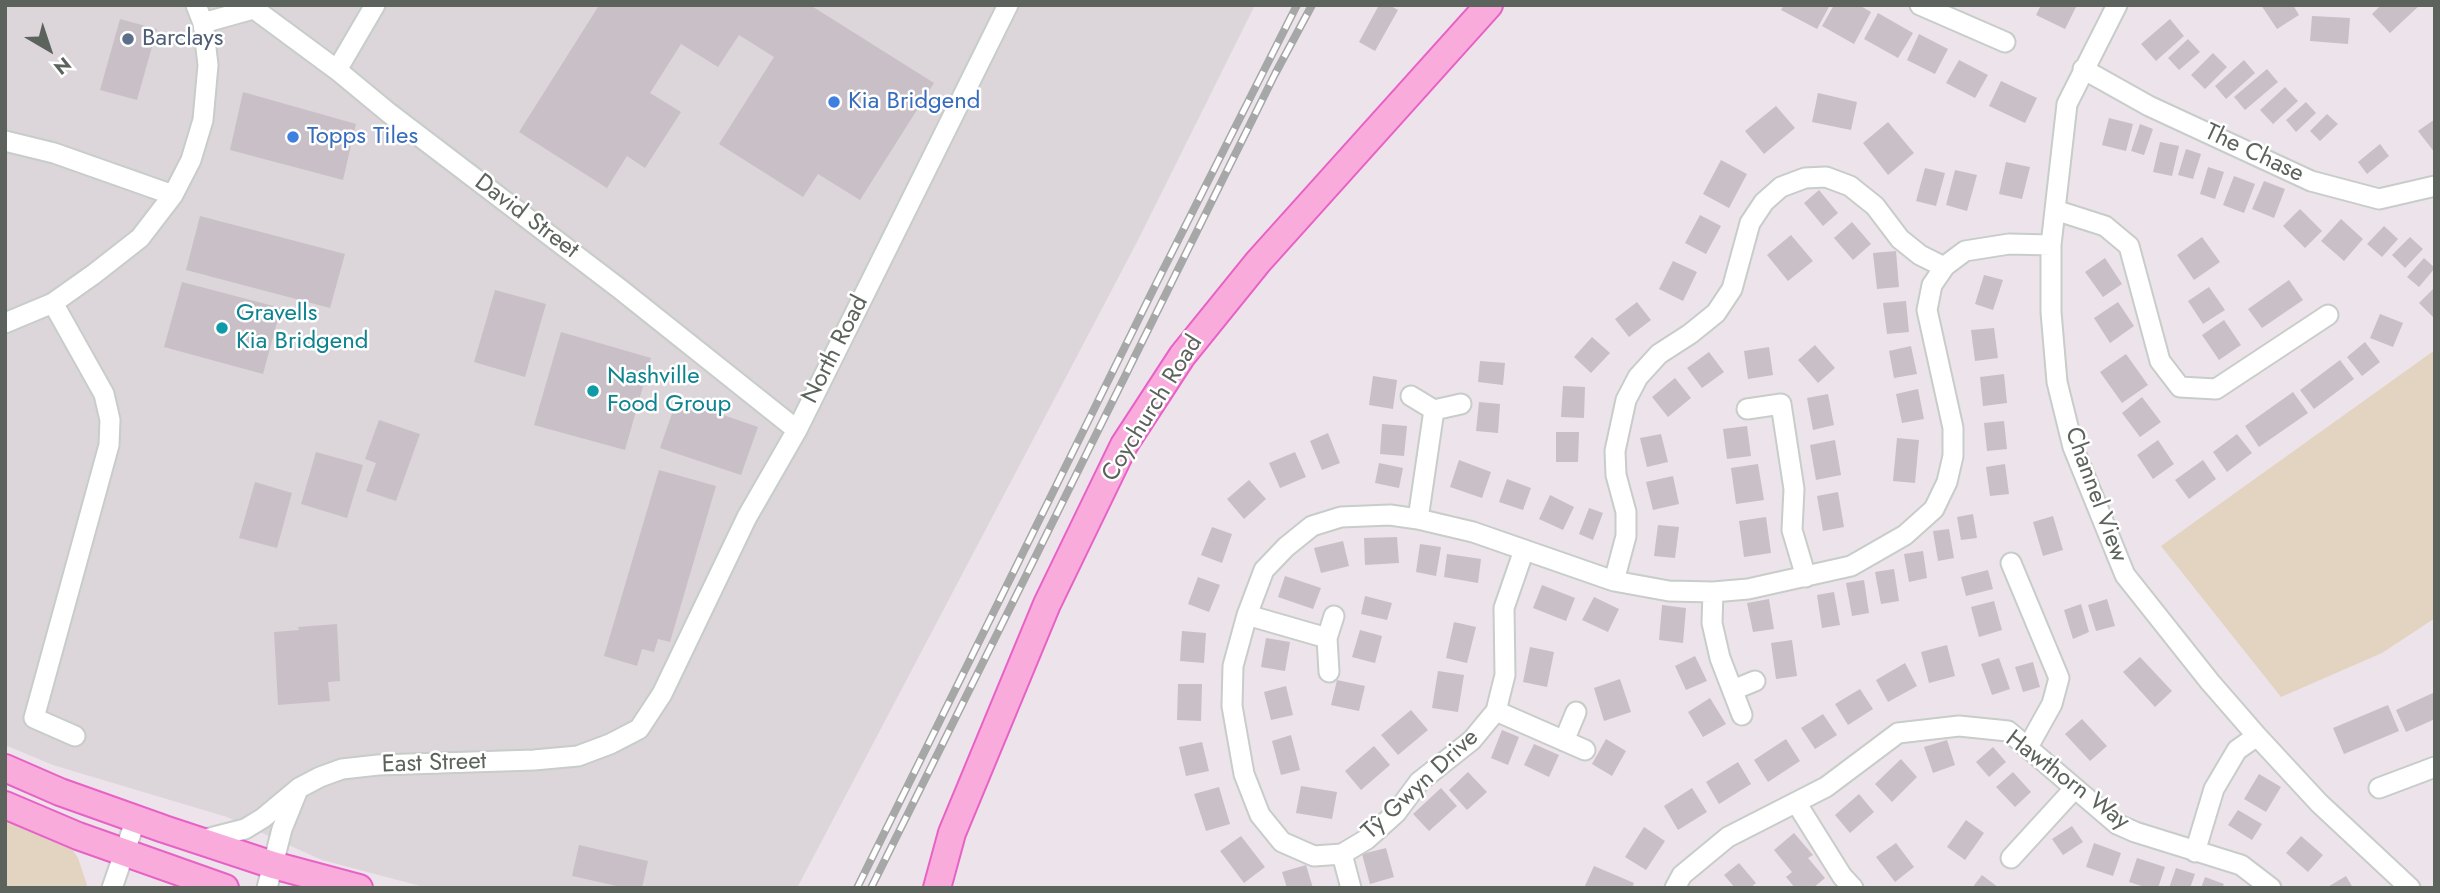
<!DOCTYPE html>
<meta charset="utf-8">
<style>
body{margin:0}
#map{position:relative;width:2440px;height:893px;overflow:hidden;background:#ede3ea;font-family:Jost,sans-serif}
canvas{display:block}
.frame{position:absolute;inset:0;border:7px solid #5b635c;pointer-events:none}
.north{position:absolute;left:14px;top:14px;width:70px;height:70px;-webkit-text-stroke:5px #fff;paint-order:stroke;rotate:141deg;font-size:19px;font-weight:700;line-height:28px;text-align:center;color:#5b635c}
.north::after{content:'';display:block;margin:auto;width:24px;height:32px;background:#5b635c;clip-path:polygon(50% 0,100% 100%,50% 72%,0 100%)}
</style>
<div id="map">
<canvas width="2440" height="893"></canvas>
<div class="frame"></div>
<div class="north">N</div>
</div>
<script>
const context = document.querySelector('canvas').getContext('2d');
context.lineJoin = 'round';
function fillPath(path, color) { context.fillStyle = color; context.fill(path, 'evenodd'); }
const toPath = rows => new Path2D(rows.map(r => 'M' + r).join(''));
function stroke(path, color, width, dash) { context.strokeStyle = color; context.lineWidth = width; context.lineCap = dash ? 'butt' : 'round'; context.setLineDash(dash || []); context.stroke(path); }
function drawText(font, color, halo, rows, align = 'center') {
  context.font = font + ' Jost,sans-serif'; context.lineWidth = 5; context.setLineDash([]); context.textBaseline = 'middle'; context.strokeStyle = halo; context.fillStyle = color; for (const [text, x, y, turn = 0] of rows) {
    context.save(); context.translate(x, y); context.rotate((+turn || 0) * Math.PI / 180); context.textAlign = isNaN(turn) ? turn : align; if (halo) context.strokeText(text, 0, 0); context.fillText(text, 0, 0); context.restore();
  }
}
const industrial = toPath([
 [5,5,1255,5,1137,242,797,888,428,888,322,860,227,817,53,765,5,745]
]);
const green = toPath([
 [2435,350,2435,618,2382,653,2281,697,2161,546],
 [5,810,67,842,78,858,87,885,85,888,5,888]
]);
const building = toPath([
 [596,5,810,5,934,83,860,200,818,174,803,197,719,144,774,57,739,35,718,67,681,44,650,93,681,112,645,168,627,156,607,188,519,132,598,7],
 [1379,5,1389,5,1398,10,1375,51,1359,42],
 [1784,5,1830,5,1817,29,1781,10],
 [1834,5,1859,5,1871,12,1854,44,1822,26],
 [2041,5,2077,5,2065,29,2036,15],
 [2261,5,2293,5,2299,15,2277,29],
 [2381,5,2420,5,2390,33,2372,14],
 [1878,13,1913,33,1898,58,1864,39],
 [2312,16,2350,18,2348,44,2310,41],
 [120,19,157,29,137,100,100,90],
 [2170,19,2184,36,2156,61,2141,44],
 [1919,34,1948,49,1935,74,1907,60],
 [2188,39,2200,52,2179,70,2168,58],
 [2213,53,2227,67,2205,89,2191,75],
 [1959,60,1988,75,1975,98,1946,83],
 [2244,60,2255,73,2226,99,2215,86],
 [2267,69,2278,82,2245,110,2234,97],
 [2001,81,2037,98,2025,123,1989,106],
 [2285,87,2298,101,2273,124,2260,110],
 [243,92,356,124,343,180,230,150],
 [1818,93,1857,102,1851,130,1812,122],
 [2306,102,2316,113,2296,132,2286,120],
 [1776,106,1795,128,1764,154,1745,131],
 [2327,114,2338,124,2320,141,2310,131],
 [2109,118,2133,124,2126,151,2102,145],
 [2435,119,2435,153,2418,131],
 [1888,122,1914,153,1888,175,1863,143],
 [2140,124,2153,129,2144,155,2131,151],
 [2160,142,2179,146,2172,176,2153,172],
 [2380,144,2389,156,2367,174,2358,162],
 [2186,149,2201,154,2193,179,2178,175],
 [1721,160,1747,174,1729,208,1703,194],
 [2006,162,2030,167,2022,199,1999,194],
 [2208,167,2224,172,2215,199,2200,194],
 [1925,168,1945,173,1936,206,1916,201],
 [1955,170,1977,175,1967,211,1946,205],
 [2234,176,2255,184,2244,213,2223,205],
 [2264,181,2285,189,2274,218,2252,209],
 [1819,190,1838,213,1823,226,1804,203],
 [2300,209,2322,231,2305,248,2283,226],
 [1700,215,1721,226,1706,254,1685,243],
 [200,216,345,254,330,308,186,270],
 [2341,219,2363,239,2344,261,2321,241],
 [1852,222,1871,244,1853,260,1834,238],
 [2384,226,2398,239,2382,257,2367,244],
 [1791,235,1813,261,1788,281,1767,255],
 [2202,237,2220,262,2194,280,2177,255],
 [2410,237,2423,249,2405,268,2392,255],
 [1896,251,1899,287,1877,289,1873,253],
 [2105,258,2122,284,2103,297,2085,272],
 [2424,258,2435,268,2419,287,2407,277],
 [1673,261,1697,272,1683,301,1659,289],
 [1984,275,2003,280,1993,310,1975,304],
 [2289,280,2303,300,2262,328,2248,309],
 [182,282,281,308,263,374,164,347],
 [2209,287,2225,310,2203,324,2188,301],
 [2435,287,2435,319,2419,303],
 [495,290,546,304,525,377,474,362],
 [1906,301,1909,332,1887,334,1883,303],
 [1637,302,1651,320,1629,337,1615,319],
 [2118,302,2134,326,2110,343,2094,318],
 [2380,314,2403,323,2393,347,2370,338],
 [2224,320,2241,345,2219,360,2202,335],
 [1994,328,1998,358,1975,361,1971,330],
 [561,332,651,358,625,450,534,425],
 [1592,337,1610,353,1591,373,1574,357],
 [2365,342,2380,362,2362,376,2347,357],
 [1815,345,1835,368,1818,383,1798,360],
 [1911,346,1917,374,1894,378,1889,351],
 [1769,347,1773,375,1748,379,1744,351],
 [1709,352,1724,372,1702,388,1687,368],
 [2126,354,2148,385,2122,403,2100,372],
 [2340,360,2354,379,2314,409,2300,390],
 [1480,361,1505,363,1503,385,1478,382],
 [2004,374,2007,403,1983,406,1980,377],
 [1373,376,1397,380,1393,409,1369,405],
 [1675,378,1691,398,1668,417,1652,397],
 [1563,386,1585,387,1584,418,1561,417],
 [1918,389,1924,419,1902,423,1896,394],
 [2293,392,2308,413,2259,447,2245,426],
 [1828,394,1834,425,1813,430,1807,398],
 [2142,397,2161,422,2140,437,2122,413],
 [677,399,758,427,741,475,660,448],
 [1479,402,1500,404,1498,433,1476,431],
 [379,420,420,434,396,501,366,491,376,463,365,459],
 [2004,421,2007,449,1987,451,1984,423],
 [1382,424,1407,426,1404,456,1380,454],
 [1747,426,1751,456,1727,459,1723,429],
 [1556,432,1579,432,1578,462,1556,462],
 [1328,433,1340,463,1322,470,1310,441],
 [1661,434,1668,462,1647,467,1640,438],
 [2237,434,2252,453,2227,472,2213,452],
 [1897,438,1919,440,1915,483,1893,481],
 [1835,440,1841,475,1816,480,1810,445],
 [2158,440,2174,464,2153,479,2137,455],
 [316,452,363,465,347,518,301,504],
 [1295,452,1306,477,1280,488,1269,463],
 [1459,460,1491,472,1482,498,1450,487],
 [2203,460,2216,479,2189,499,2175,480],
 [1379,463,1403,468,1399,488,1375,483],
 [1758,464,1764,500,1736,504,1731,468],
 [2005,464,2009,494,1990,496,1986,467],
 [659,470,716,486,670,642,658,639,654,652,642,649,637,666,604,656],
 [1673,476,1679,504,1653,510,1646,482],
 [1507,479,1531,488,1523,510,1499,502],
 [1249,480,1266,499,1244,519,1227,499],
 [255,482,292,493,277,548,239,538],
 [1838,492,1844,527,1823,531,1817,496],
 [1550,495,1574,507,1563,530,1539,519],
 [1589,508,1603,513,1593,540,1579,534],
 [1973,514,1977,538,1961,540,1957,517],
 [2053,516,2063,550,2043,556,2033,522],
 [1766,517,1771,553,1744,557,1739,521],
 [1658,525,1679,527,1675,558,1654,556],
 [1212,527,1232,534,1222,563,1201,555],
 [1949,529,1954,558,1938,561,1933,531],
 [1397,537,1399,563,1365,565,1364,538],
 [1343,541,1349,566,1321,573,1314,548],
 [1420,544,1441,547,1436,576,1416,572],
 [1923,551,1927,578,1909,582,1904,554],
 [1447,554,1481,559,1478,583,1444,577],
 [1894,569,1899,601,1881,604,1875,572],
 [1988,570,1993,589,1966,596,1961,577],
 [1285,576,1321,588,1313,609,1278,597],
 [1198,577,1220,585,1209,612,1188,604],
 [1864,580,1869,613,1852,616,1846,583],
 [1542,585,1575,598,1566,621,1533,608],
 [1834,592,1840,625,1822,628,1817,595],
 [1365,596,1392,603,1387,620,1361,614],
 [1594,597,1619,609,1608,632,1582,620],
 [1769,599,1774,629,1753,632,1747,603],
 [2107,599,2115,626,2096,631,2088,605],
 [1994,601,2002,630,1979,637,1971,607],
 [2081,604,2089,632,2073,639,2064,610],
 [1662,605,1686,608,1683,643,1659,640],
 [1454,622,1476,627,1467,663,1446,658],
 [337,624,340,681,328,682,330,701,278,705,274,632,299,630,298,627],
 [1360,630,1382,636,1375,663,1352,657],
 [1182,631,1206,633,1204,663,1180,661],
 [1266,638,1290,642,1285,671,1261,667],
 [1792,640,1797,676,1776,679,1771,643],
 [1947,645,1955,676,1929,683,1921,652],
 [1530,647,1554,652,1547,687,1523,682],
 [1695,656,1707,681,1686,690,1675,666],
 [2140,657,2172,691,2155,707,2123,672],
 [1999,658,2010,689,1992,695,1981,664],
 [2033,662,2040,687,2023,692,2015,667],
 [1905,663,1917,686,1888,702,1876,680],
 [1438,671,1464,675,1458,712,1432,708],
 [1620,679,1631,712,1604,721,1594,688],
 [1337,680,1365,686,1359,711,1331,705],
 [1178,684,1202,684,1201,721,1177,720],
 [1286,686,1293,715,1271,720,1264,692],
 [1860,689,1873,709,1848,725,1835,704],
 [2435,692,2435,719,2406,732,2396,710],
 [1710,698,1726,724,1703,737,1688,712],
 [2388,705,2399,731,2344,754,2333,728],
 [1411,710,1428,730,1398,755,1381,735],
 [1823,714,1837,735,1815,749,1801,728],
 [2082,719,2107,746,2090,761,2065,734],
 [1502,730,1519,737,1508,765,1491,758],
 [1291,735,1300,770,1281,775,1272,741],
 [1606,739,1626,751,1612,776,1592,764],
 [1786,739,1800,761,1768,782,1754,760],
 [1947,740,1955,765,1933,773,1924,747],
 [1202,742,1209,771,1186,776,1179,747],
 [1534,744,1559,755,1549,777,1524,765],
 [1374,746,1390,765,1361,790,1345,771],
 [1993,747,2006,762,1989,777,1976,762],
 [1901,759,1917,777,1892,802,1875,784],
 [1738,762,1751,784,1719,804,1706,782],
 [1468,772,1487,792,1467,810,1449,790],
 [2013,772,2031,792,2015,807,1996,787],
 [2259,774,2281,787,2266,812,2244,799],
 [1301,786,1337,792,1332,819,1296,813],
 [1219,787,1230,824,1206,831,1194,794],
 [1441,788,1457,806,1429,831,1413,814],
 [1692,788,1707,812,1678,830,1664,806],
 [1859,794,1874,812,1850,833,1835,815],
 [2238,810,2262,824,2252,840,2228,825],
 [1966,820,1984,833,1965,860,1947,847],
 [2072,826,2083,842,2063,855,2052,839],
 [1644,827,1665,841,1646,870,1625,857],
 [1794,833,1813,855,1808,858,1825,878,1813,888,1795,888,1786,877,1792,872,1774,850],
 [1241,836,1265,867,1244,883,1220,851],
 [2301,836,2323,855,2308,872,2286,853],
 [1896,843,1914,867,1895,882,1876,857],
 [2094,843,2121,853,2113,876,2086,867],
 [579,845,648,861,642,888,626,888,572,876],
 [1386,848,1394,877,1370,884,1362,854],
 [2137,858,2165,867,2158,888,2148,888,2129,882],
 [1739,863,1756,883,1750,888,1735,888,1724,875],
 [1306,865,1313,888,1287,888,1282,872],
 [1594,866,1634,883,1632,888,1584,888],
 [2176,868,2195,874,2190,888,2169,888],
 [1982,875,1999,888,1972,888],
 [2346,876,2353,888,2326,888],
 [2205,877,2224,884,2222,888,2201,888]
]);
const minor = toPath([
 [249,5,337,70,389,113,620,289,797,430],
 [1920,5,2005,42],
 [2117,5,2067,104,2051,245,2051,312,2057,382,2073,447,2125,575,2210,682,2257,736,2319,803,2410,888],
 [203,23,253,9],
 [2083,69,2149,106,2311,181,2379,199,2435,186],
 [337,70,375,5],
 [5,141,54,153,173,195],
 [2055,210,2105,226,2129,246,2160,361,2180,387,2216,389,2328,315],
 [53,303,104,394,110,420,109,445,34,718,75,736],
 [5,323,53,303,94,274,140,238,173,195,191,160,203,120,208,65,203,23,196,5],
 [1411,396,1434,410,1461,404],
 [1747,409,1781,404,1794,489,1792,530,1806,577],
 [1418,519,1434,410],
 [1524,550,1504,608,1505,675,1496,711,1472,740,1419,782,1396,813,1367,839,1342,854,1314,856,1282,842,1260,815,1244,774,1232,706,1233,666,1247,615,1264,570,1286,547,1312,526,1341,517,1390,515,1418,519,1473,532,1614,581,1669,591,1713,592,1748,589,1851,566,1905,535,1934,509,1947,482,1953,456,1953,428,1927,310,1932,285,1945,266,1965,251,2009,244,2051,245],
 [2011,563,2059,678,2052,704,2028,747],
 [1614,581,1626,536,1626,512,1616,475,1615,451,1626,400,1638,377,1659,354,1690,334,1716,313,1732,289,1750,223,1764,202,1781,187,1805,178,1826,177,1850,186,1875,206,1900,239,1920,255,1944,267],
 [1713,592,1712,623,1720,658,1742,715],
 [1247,615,1327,638],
 [1329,672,1327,638,1334,616],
 [1733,690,1755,681],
 [1496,711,1585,750],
 [1564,741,1576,712],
 [2379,788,2435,767],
 [1797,804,1842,876,1853,888],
 [202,840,245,829,263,818,299,788,320,777,342,769,378,765,534,760,578,756,610,744,639,729,662,694,747,517,797,430,1008,5],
 [2195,852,2214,789,2237,750,2257,736],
 [1342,854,1351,888],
 [2011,858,2075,788],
 [112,888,136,819],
 [267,888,282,829,297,792],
 [1675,888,1682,875,1728,837,1826,787,1898,733,1959,726,2008,731,2117,824,2135,832,2241,865,2271,888]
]);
const major = toPath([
 [5,768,60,792,164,829,273,865,359,888],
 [5,805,78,836,225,888],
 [937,888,952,833,1047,604,1124,445,1182,356,1258,262,1489,5]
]);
const rail = toPath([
 [857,888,1155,286,1297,5],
 [871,888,1275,74,1312,5]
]);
const markers = [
 [128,39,7,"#5c6f8a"],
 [834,102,7,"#3f7fe0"],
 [293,137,7,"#3f7fe0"],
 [222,328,7,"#0f9aa8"],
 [593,391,7,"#0f9aa8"]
];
const serviceNames = [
 ["Barclays",142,39]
];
const shopNames = [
 ["Kia Bridgend",848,102],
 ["Topps Tiles",307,137]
];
const streetNames = [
 ["The Chase",2254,154,25],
 ["David Street",526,217,37],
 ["North Road",836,350,-63],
 ["Coychurch Road",1153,409,-58],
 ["Channel View",2095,495,70],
 ["East Street",434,764,-2],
 ["Hawthorn Way",2067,781,37],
 ["Tŷ Gwyn Drive",1421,785,-43]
];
const cultureNames = [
 ["Gravells",236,314],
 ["Kia Bridgend",236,342],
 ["Nashville",607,377],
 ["Food Group",607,405]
];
fillPath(industrial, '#dcd5da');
fillPath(green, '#e3d3c1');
fillPath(building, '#c8c0c6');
stroke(minor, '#c7cdc8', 23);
stroke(major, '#e861c6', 30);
stroke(minor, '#fff', 19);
stroke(major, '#f9acdc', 26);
stroke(rail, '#a5a8a6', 8);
stroke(rail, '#fff', 5, [16]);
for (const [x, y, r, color] of markers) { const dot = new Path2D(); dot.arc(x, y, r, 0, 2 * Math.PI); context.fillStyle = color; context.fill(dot); stroke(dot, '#fff', 2.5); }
drawText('24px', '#4e5e75', '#fff', serviceNames, 'left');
drawText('24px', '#366cbe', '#fff', shopNames, 'left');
drawText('24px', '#5b635c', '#fff', streetNames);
drawText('24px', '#0d838f', '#fff', cultureNames, 'left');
</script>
